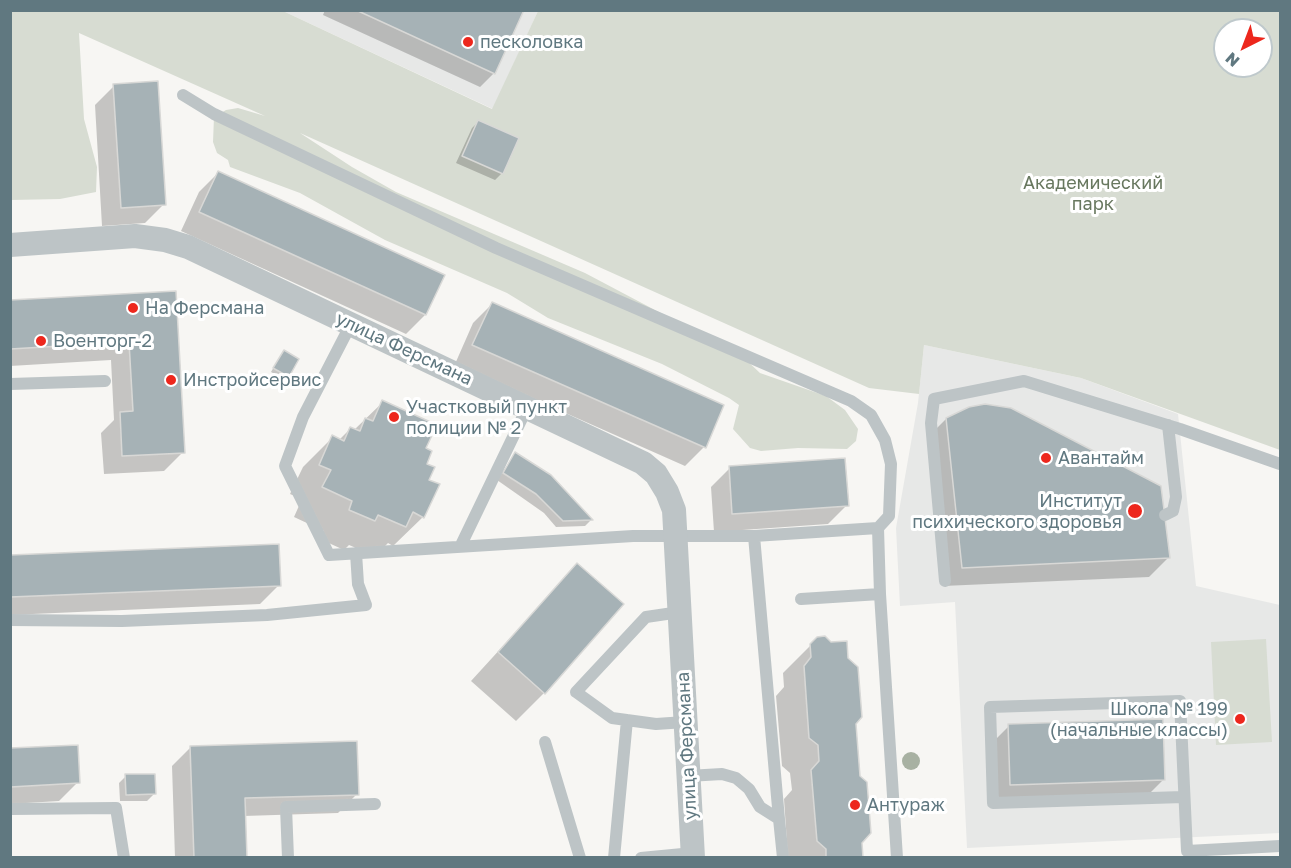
<!DOCTYPE html>
<meta charset="utf-8">
<style>
body{margin:0}
#map{position:relative;width:1291px;height:868px;overflow:hidden;background:#f7f6f3;font-family:"Golos Text",sans-serif}
canvas{display:block}
.frame{position:absolute;inset:0;border:12px solid #607880;pointer-events:none}
.north{position:absolute;left:1213px;top:18px;width:60px;height:60px;box-sizing:border-box;background:#fff;border:2px solid #bfc9cc;border-radius:50%;rotate:222deg;font-size:16px;font-weight:700;line-height:24px;text-align:center;color:#607880}
.north::after{content:'';display:block;margin:auto;width:21px;height:27px;background:#ed271d;clip-path:polygon(50% 0,100% 100%,50% 72%,0 100%)}
</style>
<div id="map">
<canvas width="1291" height="868"></canvas>
<div class="frame"></div>
<div class="north">N</div>
</div>
<script>
const context = document.querySelector('canvas').getContext('2d');
context.lineJoin = 'round';
function fillPath(path, color) { context.fillStyle = color; context.fill(path, 'evenodd'); }
const toPath = rows => new Path2D(rows.map(r => 'M' + r).join(''));
function stroke(path, color, width, dash) { context.strokeStyle = color; context.lineWidth = width; context.lineCap = dash ? 'butt' : 'round'; context.setLineDash(dash || []); context.stroke(path); }
function drawText(font, color, halo, rows, align = 'center') {
  context.font = font + ' "Golos Text",sans-serif'; context.lineWidth = 6; context.setLineDash([]); context.textBaseline = 'middle'; context.strokeStyle = halo; context.fillStyle = color; for (const [text, x, y, turn = 0] of rows) {
    context.save(); context.translate(x, y); context.rotate((+turn || 0) * Math.PI / 180); context.textAlign = isNaN(turn) ? turn : align; if (halo) context.strokeText(text, 0, 0); context.fillText(text, 0, 0); context.restore();
  }
}
const built = toPath([
 [283,11,538,11,493,109],
 [924,345,1081,378,1178,414,1196,586,1280,605,1280,833,967,848,955,602,900,606,896,528,918,403]
]);
const green = toPath([
 [11,11,283,11,492,109,538,11,1280,11,1280,450,1081,378,924,345,919,394,869,388,300,133,352,167,396,192,585,273,742,356,760,373,826,396,845,410,858,429,856,441,847,449,798,448,761,451,750,448,733,429,739,405,729,398,662,364,548,318,507,293,385,240,300,193,230,167,228,160,217,153,213,142,214,117,226,110,238,108,265,116,79,33,84,119,97,167,96,192,60,199,11,200],
 [1225,30,1261,30,1261,66,1225,66],
 [1266,639,1272,742,1216,745,1211,642]
]);
const shadow = toPath([
 [325,10,523,10,494,73,480,87,323,15],
 [114,86,164,204,145,223,102,226,95,105],
 [479,121,502,173,495,180,456,163,472,128],
 [218,173,425,315,406,334,181,231,199,192],
 [174,292,183,452,164,471,104,474,101,433,114,420,111,360,10,366,10,301],
 [492,304,722,406,704,447,685,466,455,364,473,323],
 [281,355,297,360,284,379,271,372],
 [383,402,424,449,427,481,423,517,393,546,388,543,375,556,349,545,344,550,320,539,324,531,294,517,302,499,290,494,303,467,333,437,339,440,351,428,354,430],
 [946,419,1168,558,1149,577,943,586,927,438],
 [515,454,591,520,585,526,556,527,544,513,497,480],
 [730,468,847,505,828,524,714,532,711,487],
 [10,557,279,585,260,604,10,615],
 [577,565,544,693,516,721,471,681],
 [817,639,855,724,862,858,788,858,784,799,792,790,790,773,782,766,776,696,784,687,783,673],
 [1009,726,1164,779,1144,799,991,804,990,745],
 [191,747,357,794,338,813,244,816,245,858,175,858,172,766],
 [10,750,78,782,59,801,10,804],
 [126,776,154,794,147,801,120,801,119,783]
]);
const building = toPath([
 [356,10,524,10,495,74,356,10],
 [158,81,166,205,121,208,113,84,158,81],
 [478,120,519,138,503,174,462,156,478,120],
 [218,171,445,275,426,315,199,212,218,171],
 [176,291,185,453,122,456,120,412,133,411,129,342,10,349,10,300,176,291],
 [492,302,724,405,706,448,472,345,492,302],
 [284,350,299,359,289,377,273,368,284,350],
 [382,400,437,425,426,448,432,451,427,464,435,467,429,480,440,484,424,518,413,512,406,527,378,515,375,521,349,510,352,501,322,487,331,470,319,465,332,435,344,441,350,427,360,431,365,418,373,421,382,400],
 [985,404,1011,408,1161,486,1170,558,962,568,946,418,969,407,985,404],
 [515,452,551,475,593,520,563,521,536,494,503,473,515,452],
 [845,458,849,506,732,514,729,466,845,458],
 [279,544,281,586,10,597,10,555,279,544],
 [577,563,624,604,545,694,498,652,577,563],
 [825,636,831,642,847,641,848,658,858,667,862,717,856,724,860,776,867,782,871,833,862,843,863,858,826,858,826,849,817,841,811,770,819,761,818,745,809,738,804,666,811,657,810,644,817,637,825,636],
 [1163,719,1165,780,1010,785,1008,724,1163,719],
 [357,741,359,795,245,798,247,858,194,858,190,746,357,741],
 [78,745,80,783,10,787,10,748,78,745],
 [125,774,155,774,156,794,126,795,125,774]
]);
const lane = toPath([
 [183,95,214,114,496,248,851,401,871,415,885,440,891,464,889,516,878,528,754,536,633,536,329,555,285,466,303,417,351,324],
 [10,384,105,381],
 [1165,515,1173,511,1176,497,1168,425],
 [878,528,880,594],
 [754,536,779,819],
 [461,545,527,408],
 [945,581,931,423,934,399,1024,381,1180,429,1280,464],
 [801,599,880,594,897,858],
 [680,612,646,617,576,692,612,718,656,724,685,722],
 [10,620,122,621,267,615,366,605,358,584,356,553],
 [545,742,580,858],
 [688,776,722,774,736,778,749,789,760,807,779,819,783,858],
 [1183,797,993,803,990,707,1180,701,1187,851,1280,846],
 [10,809,116,808,124,858],
 [288,858,286,807,375,804],
 [614,858,627,720],
 [641,858,693,853]
]);
const street = toPath([
 [10,245,135,236,165,240,188,247,643,463,656,474,667,492,674,510,693,858]
]);
const trees = [
 [911,761]
];
const markers = [
 [468,42,6,"#ed271d"],
 [133,308,6,"#ed271d"],
 [41,341,6,"#ed271d"],
 [171,380,6,"#ed271d"],
 [394,417,6,"#ed271d"],
 [1046,458,6,"#ed271d"],
 [1135,511,8,"#ed271d"],
 [1240,719,6,"#ed271d"],
 [855,805,6,"#ed271d"]
];
const poiNames = [
 ["песколовка",480,42],
 ["На Ферсмана",145,308],
 ["Военторг-2",53,341],
 ["Инстройсервис",183,380],
 ["Участковый пункт",406,407],
 ["полиции № 2",406,428],
 ["Авантайм",1058,458],
 ["Институт",1122,501,"right"],
 ["психического здоровья",1122,522,"right"],
 ["Школа № 199",1228,709,"right"],
 ["(начальные классы)",1228,730,"right"],
 ["Антураж",867,805]
];
const parkNames = [
 ["Академический",1093,183],
 ["парк",1093,204]
];
const streetNames = [
 ["улица Ферсмана",404,349,25],
 ["улица Ферсмана",687,746,-93]
];
fillPath(built, '#e7e8e7');
fillPath(green, '#d7dcd2');
fillPath(shadow, '#0003');
fillPath(building, '#a6b2b6');
stroke(building, '#d8d8d6', 1.5);
stroke(lane, '#bdc4c6', 12);
stroke(street, '#bdc4c6', 24);
context.fillStyle = '#a8b1a2';
for (const [x, y] of trees) { context.beginPath(); context.arc(x, y, 9, 0, 2 * Math.PI); context.fill(); }
for (const [x, y, r, color] of markers) { const dot = new Path2D(); dot.arc(x, y, r, 0, 2 * Math.PI); context.fillStyle = color; context.fill(dot); stroke(dot, '#fff', 2); }
drawText('18px', '#607880', '#fff', poiNames, 'left');
drawText('18px', '#68785f', '#fff', parkNames);
drawText('18px', '#607880', '#fff', streetNames);
</script>
